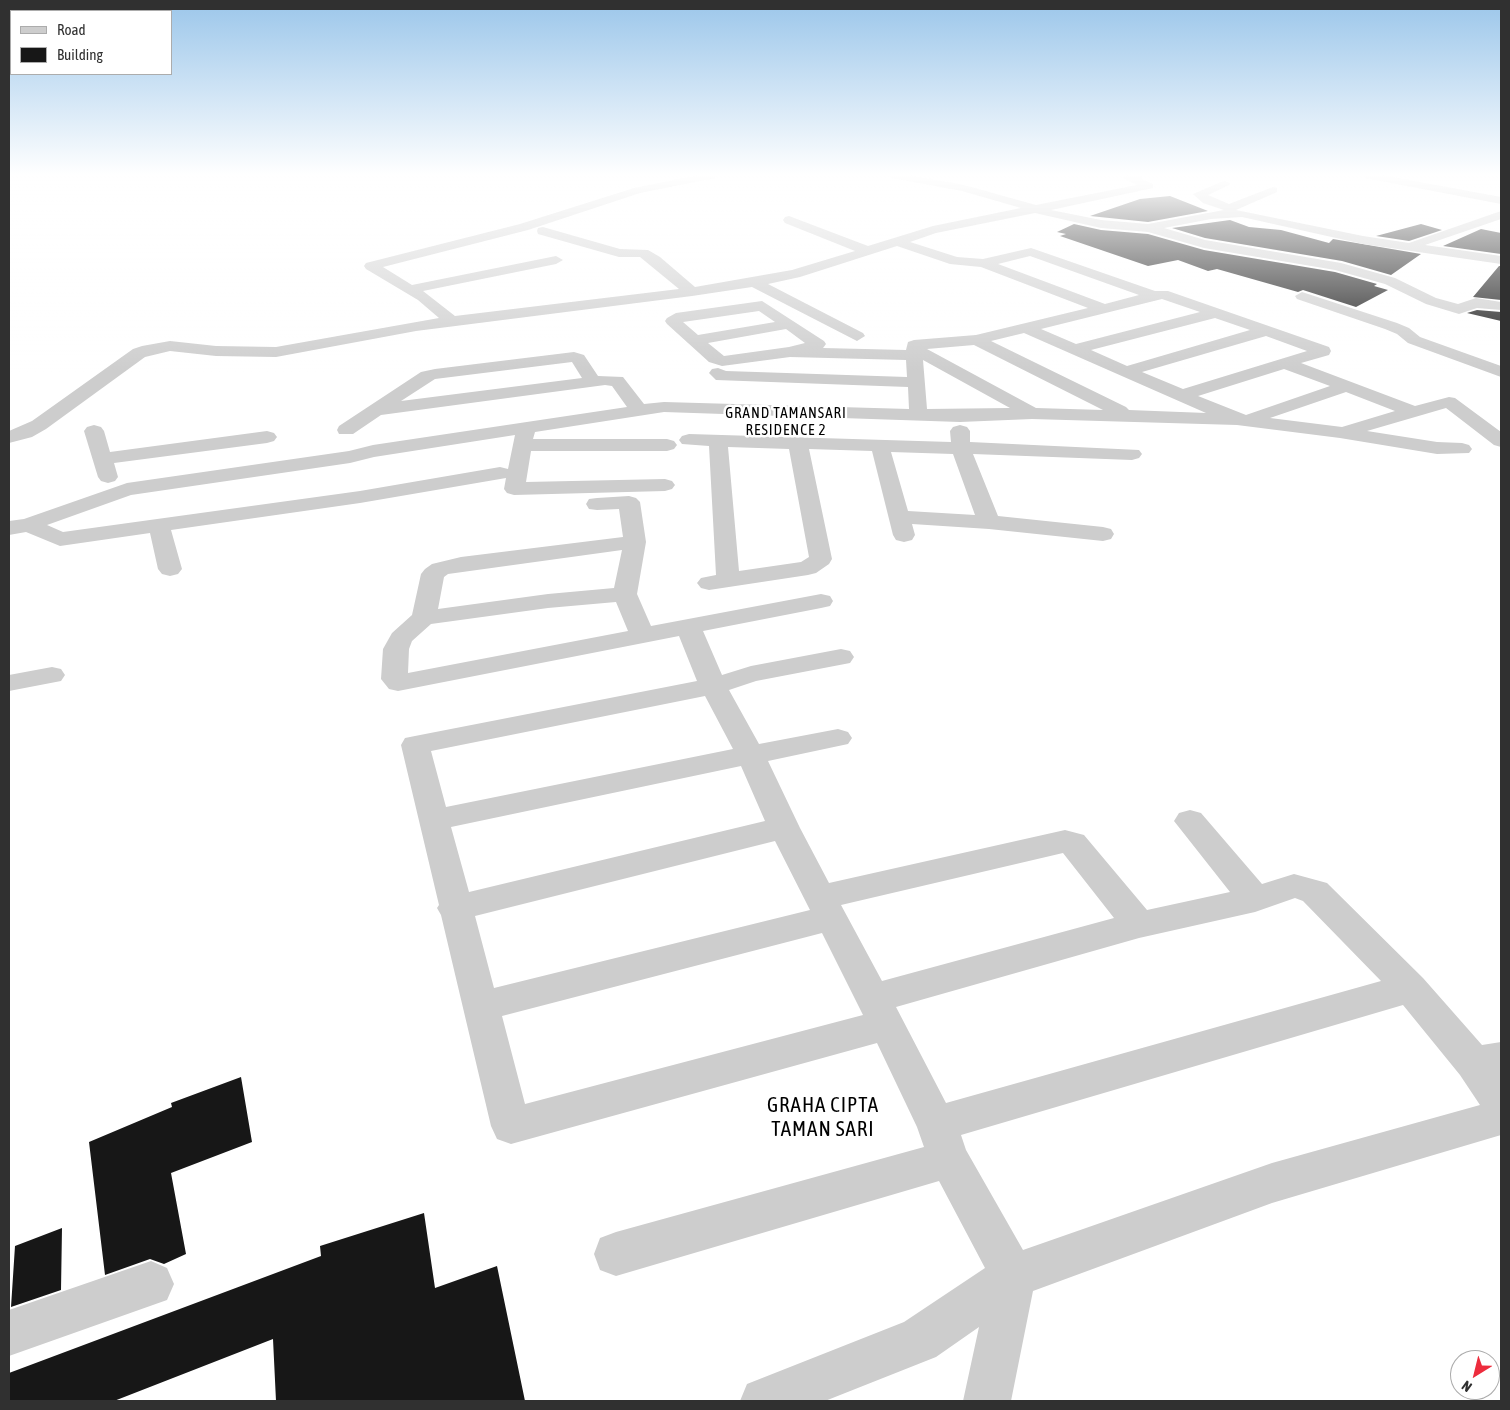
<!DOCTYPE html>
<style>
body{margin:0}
#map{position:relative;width:1510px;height:1410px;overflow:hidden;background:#fff;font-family:"Asap Condensed",sans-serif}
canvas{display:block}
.frame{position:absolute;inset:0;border:10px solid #303030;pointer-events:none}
.legend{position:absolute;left:10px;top:10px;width:162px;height:65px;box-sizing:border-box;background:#fff;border:1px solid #acacac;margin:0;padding:6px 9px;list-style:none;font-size:15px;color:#303030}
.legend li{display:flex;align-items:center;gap:10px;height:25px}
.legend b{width:25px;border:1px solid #acacac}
.north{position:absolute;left:1450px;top:1350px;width:50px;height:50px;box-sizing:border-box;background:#fff;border:1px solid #acacac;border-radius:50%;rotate:216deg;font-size:14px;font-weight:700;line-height:20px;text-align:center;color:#303030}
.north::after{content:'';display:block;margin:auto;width:18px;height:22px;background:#ed2c3d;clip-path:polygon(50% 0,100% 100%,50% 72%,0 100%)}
</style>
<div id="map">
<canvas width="1510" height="1410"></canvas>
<div class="frame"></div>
<ul class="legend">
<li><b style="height:6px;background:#cdcdcd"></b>Road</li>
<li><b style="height:14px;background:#171717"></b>Building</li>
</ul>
<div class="north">N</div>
</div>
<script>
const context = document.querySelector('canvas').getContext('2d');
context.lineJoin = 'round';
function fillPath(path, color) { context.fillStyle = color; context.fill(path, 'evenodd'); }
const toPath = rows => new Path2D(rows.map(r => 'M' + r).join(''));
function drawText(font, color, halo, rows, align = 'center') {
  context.font = font + ' "Asap Condensed",sans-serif'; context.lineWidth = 5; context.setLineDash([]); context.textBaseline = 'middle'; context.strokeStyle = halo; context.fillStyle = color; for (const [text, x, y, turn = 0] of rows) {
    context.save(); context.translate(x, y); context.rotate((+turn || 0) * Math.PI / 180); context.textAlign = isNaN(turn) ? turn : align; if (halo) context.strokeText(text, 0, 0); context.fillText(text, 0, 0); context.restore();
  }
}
const building = toPath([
 [1170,196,1208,211,1148,222,1090,216,1140,199],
 [1230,220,1249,227,1281,230,1329,243,1333,239,1421,254,1391,275,1342,261,1205,238,1172,228],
 [1074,224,1101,230,1148,234,1204,250,1335,272,1377,284,1374,286,1388,290,1356,307,1303,290,1298,292,1217,269,1208,271,1178,260,1148,266,1060,236,1066,234,1057,232],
 [1421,224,1442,230,1409,241,1376,236],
 [1481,229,1501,233,1501,254,1443,246],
 [1499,266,1501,266,1501,300,1473,297],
 [1477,310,1501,312,1501,321,1467,313],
 [241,1077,252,1142,171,1173,186,1254,164,1264,150,1259,105,1275,89,1142,172,1107,171,1103],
 [424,1213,435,1288,497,1266,525,1401,276,1401,273,1339,114,1401,9,1401,9,1373,321,1256,320,1246],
 [62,1228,61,1290,11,1307,15,1246]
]);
const minor = toPath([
 [699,175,721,175,715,178,640,193,528,230,383,267,412,285,556,256,563,260,556,264,423,291,455,316,679,289,640,257,619,257,538,234,537,231,538,228,543,227,620,249,648,250,660,257,695,287,792,270,855,251,785,223,783,220,785,217,789,216,868,246,933,226,1021,208,962,191,891,178,886,175,909,175,964,185,1036,205,1137,185,1123,178,1128,175,1144,175,1140,178,1153,184,1153,188,1051,210,1101,220,1148,224,1224,210,1203,203,1193,194,1221,182,1225,181,1231,184,1208,195,1229,204,1273,187,1277,188,1277,192,1236,210,1363,236,1409,243,1501,211,1501,219,1425,245,1501,256,1501,264,1363,244,1242,217,1211,219,1164,228,1205,240,1341,263,1395,278,1436,298,1458,304,1476,298,1501,302,1501,310,1477,308,1459,314,1426,304,1385,284,1335,270,1204,248,1148,232,1101,228,1035,213,936,233,910,242,957,257,983,259,1031,248,1155,291,1168,291,1329,347,1331,351,1329,355,1301,363,1415,406,1449,397,1455,398,1501,432,1501,447,1494,445,1446,408,1367,431,1437,442,1462,443,1469,445,1472,449,1469,453,1437,454,1340,438,1237,425,1032,419,960,422,664,412,535,432,533,439,667,439,674,441,677,445,674,449,667,451,531,451,526,482,665,479,672,481,675,485,672,489,665,491,514,495,507,493,504,489,506,478,360,503,171,530,182,569,178,574,170,576,162,574,158,569,150,533,60,546,26,532,9,535,9,521,24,519,127,483,349,451,373,445,627,407,612,386,605,385,381,415,353,434,339,434,337,430,339,426,421,372,435,369,574,352,584,355,598,376,623,377,644,404,664,402,909,409,908,387,716,380,709,373,712,369,718,368,726,371,907,377,906,360,790,357,722,366,709,362,667,324,665,321,667,318,676,313,762,301,824,341,826,344,823,348,906,350,908,342,914,340,976,335,1088,308,981,267,950,264,897,246,800,277,768,284,863,333,865,336,857,341,752,287,692,296,416,331,276,357,216,356,170,351,145,357,46,429,32,437,9,443,9,431,32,421,133,349,142,346,170,341,216,346,276,347,439,318,418,300,366,269,364,266,366,263,520,224,634,188,699,175],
 [1030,256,1139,295,1105,304,998,264,1030,256],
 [1162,299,1200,312,1076,344,1041,329,1162,299],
 [759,311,775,322,698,335,683,322,759,311],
 [1215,318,1250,330,1127,366,1091,350,1215,318],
 [786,329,805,343,789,347,724,356,708,343,786,329],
 [1024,333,1206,413,1129,410,1126,407,991,341,1024,333],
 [1266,336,1307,351,1183,389,1142,372,1266,336],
 [974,345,1103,410,1036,408,927,349,974,345],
 [923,360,1010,408,927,409,923,360],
 [572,362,582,378,401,401,435,379,572,362],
 [1284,369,1330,386,1246,415,1198,396,1284,369],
 [1346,392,1395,411,1342,427,1270,418,1346,392],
 [515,435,508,469,500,467,360,491,63,532,47,525,131,495,350,463,374,457,515,435],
 [1359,175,1382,175,1501,197,1501,204,1365,178,1359,175],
 [1302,292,1397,323,1409,328,1420,337,1501,366,1501,377,1408,343,1397,334,1385,329,1297,299,1295,296,1302,292],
 [94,425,101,427,104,431,110,452,267,431,274,433,277,437,274,441,267,443,114,463,118,477,115,481,108,483,101,481,98,477,84,431,87,427,94,425],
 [960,425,967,427,970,431,970,442,1139,450,1142,454,1139,458,1132,460,973,454,998,516,1103,527,1111,529,1114,534,1111,539,1103,541,989,529,912,524,915,535,912,540,904,542,896,540,893,535,872,451,809,449,832,559,829,564,816,573,808,575,709,590,701,588,697,583,701,578,716,575,709,446,682,444,679,440,682,436,689,434,951,442,950,431,953,427,960,425],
 [728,447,789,449,809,557,801,562,739,571,728,447],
 [891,452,953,454,975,515,908,511,891,452],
 [629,496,636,498,640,502,646,542,637,594,651,626,821,594,830,596,833,601,830,606,821,608,703,631,722,675,751,666,841,649,850,651,854,657,850,663,756,681,729,690,759,744,838,729,848,732,852,738,848,744,768,761,800,828,829,883,1065,830,1084,835,1147,910,1230,892,1174,821,1179,813,1190,810,1201,813,1262,884,1294,874,1327,883,1423,978,1482,1045,1501,1042,1501,1135,1272,1203,1033,1291,1011,1401,963,1401,979,1327,936,1357,825,1401,740,1401,747,1384,904,1322,985,1268,939,1181,616,1276,600,1270,594,1254,600,1238,616,1232,924,1147,917,1127,877,1043,511,1144,497,1139,491,1126,441,915,437,908,439,905,401,745,405,738,415,736,697,681,679,636,398,691,389,689,381,679,383,649,392,633,412,615,421,574,425,569,432,564,461,557,623,537,619,509,597,510,589,509,586,504,589,499,597,498,629,496],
 [622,550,614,588,548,594,438,609,444,577,448,574,622,550],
 [616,602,628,631,408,673,409,649,412,641,431,624,548,608,616,602],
 [705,696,733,749,446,807,431,751,705,696],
 [741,766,765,821,469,892,451,827,741,766],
 [775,841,810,910,494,988,475,916,775,841],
 [1063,853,1114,918,882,981,841,905,1063,853],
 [1295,898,1303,901,1381,981,946,1103,896,1007,1139,938,1255,912,1295,898],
 [822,933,863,1015,525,1104,502,1016,822,933],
 [1403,1005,1460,1075,1480,1105,1272,1163,1023,1250,966,1150,961,1135,1403,1005],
 [52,667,61,669,65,675,61,681,9,691,9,675,52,667],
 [151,1261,167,1268,174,1284,167,1300,9,1356,9,1310,151,1261]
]);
const farNeighbourhoodnames = [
 ["GRAND TAMANSARI",786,413],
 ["RESIDENCE 2",786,430]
];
const nearNeighbourhoodnames = [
 ["GRAHA CIPTA",823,1105],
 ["TAMAN SARI",823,1129]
];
fillPath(building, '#171717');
fillPath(minor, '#cdcdcd');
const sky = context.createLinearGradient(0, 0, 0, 372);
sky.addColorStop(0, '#9bc6ea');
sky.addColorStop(0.47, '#fff');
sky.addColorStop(1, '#ffffff00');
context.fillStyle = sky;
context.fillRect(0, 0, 1510, 372);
context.letterSpacing = '1px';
drawText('15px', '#000', '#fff', farNeighbourhoodnames);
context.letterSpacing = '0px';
context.letterSpacing = '1px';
drawText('21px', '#000', '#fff', nearNeighbourhoodnames);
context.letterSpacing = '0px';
</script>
